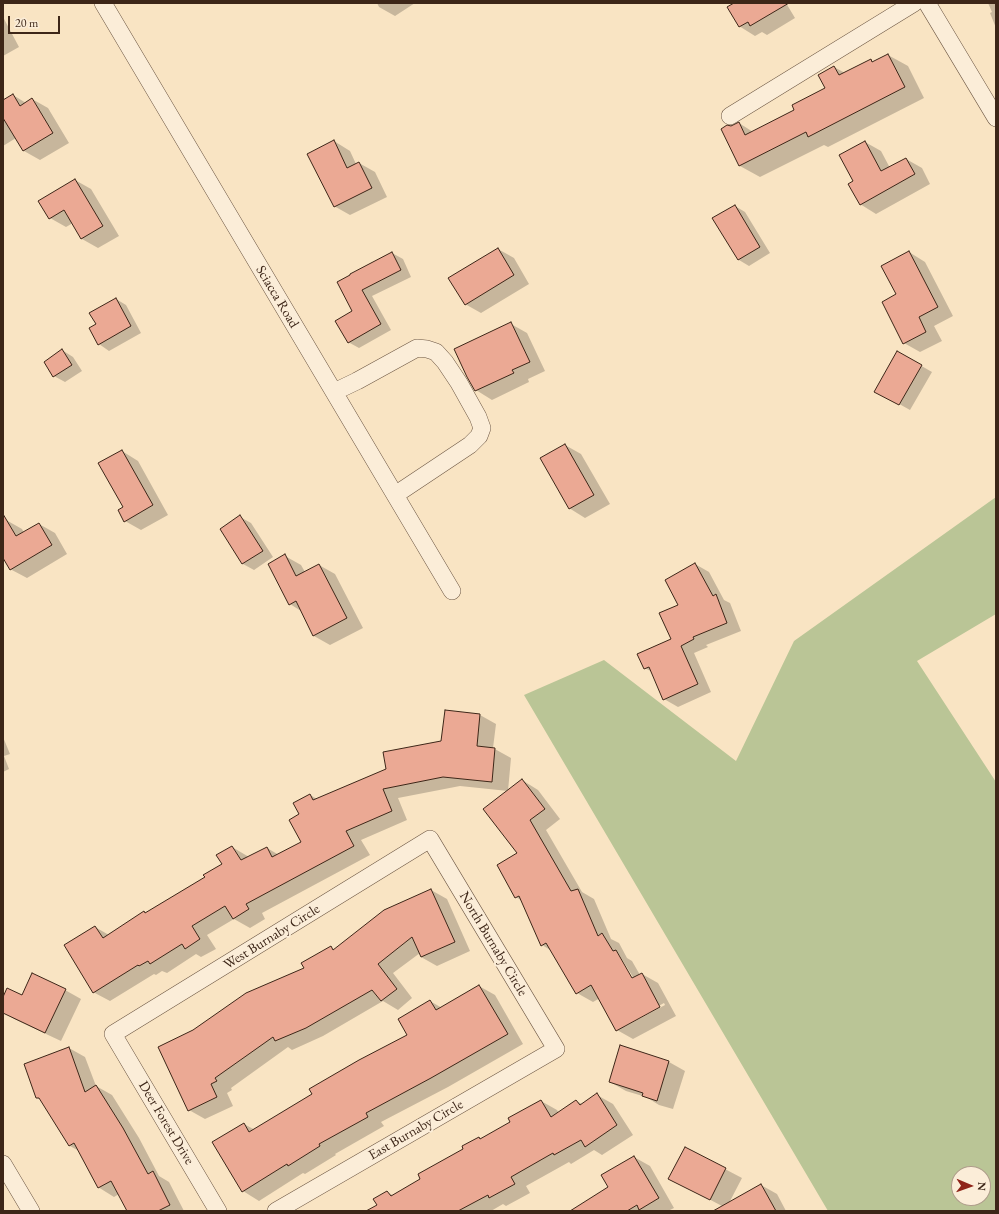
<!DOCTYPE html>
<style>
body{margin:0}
#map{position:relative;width:999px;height:1214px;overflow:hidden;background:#f9e4c3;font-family:"EB Garamond",serif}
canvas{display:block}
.frame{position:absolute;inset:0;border:4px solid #3d2618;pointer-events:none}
.north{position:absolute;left:951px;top:1166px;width:40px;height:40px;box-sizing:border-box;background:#fbedd8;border:1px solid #af9d8b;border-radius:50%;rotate:92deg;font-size:11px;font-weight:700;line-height:16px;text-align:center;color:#3d2618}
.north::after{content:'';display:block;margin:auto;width:14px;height:18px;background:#8f2418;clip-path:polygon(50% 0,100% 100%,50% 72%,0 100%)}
.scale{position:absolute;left:8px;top:16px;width:52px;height:18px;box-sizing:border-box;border:2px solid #3d2618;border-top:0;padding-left:5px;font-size:12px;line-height:14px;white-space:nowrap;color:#3d2618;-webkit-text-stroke:3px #fbedd8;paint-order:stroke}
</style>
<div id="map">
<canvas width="999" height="1214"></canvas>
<div class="frame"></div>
<div class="north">N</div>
<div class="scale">20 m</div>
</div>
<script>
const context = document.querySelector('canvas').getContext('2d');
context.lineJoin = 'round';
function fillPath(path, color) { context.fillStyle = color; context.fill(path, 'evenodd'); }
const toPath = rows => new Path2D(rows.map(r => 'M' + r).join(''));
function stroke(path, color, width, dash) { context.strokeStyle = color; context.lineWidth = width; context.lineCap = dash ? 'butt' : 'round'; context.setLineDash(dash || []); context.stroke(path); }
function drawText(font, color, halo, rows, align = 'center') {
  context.font = font + ' "EB Garamond",serif'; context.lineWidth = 4; context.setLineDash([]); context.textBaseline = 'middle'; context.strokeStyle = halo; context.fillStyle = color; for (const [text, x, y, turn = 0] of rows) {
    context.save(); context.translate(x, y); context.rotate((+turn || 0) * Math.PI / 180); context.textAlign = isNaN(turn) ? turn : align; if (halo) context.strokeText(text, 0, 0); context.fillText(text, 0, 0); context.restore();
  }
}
const green = toPath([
 [996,497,996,614,917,661,996,782,996,1211,828,1211,524,695,604,660,736,761,794,641],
 [959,1174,983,1174,983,1198,959,1198]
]);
const shadow = toPath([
 [377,3,415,3,395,16,379,7],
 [736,3,786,3,795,18,767,35,762,32,755,36,739,26],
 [988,3,996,3,996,28,990,13,992,12],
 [3,17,19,47,3,56],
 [888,55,908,66,924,98,828,147,824,145,760,177,740,166,722,129,739,123,753,132,796,111,826,88,834,67,845,73,870,60,874,62],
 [13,95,26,103,32,99,48,108,69,143,40,160,24,151,16,138,3,146,3,101],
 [334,141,350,151,356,164,359,163,375,172,387,197,350,215,334,206],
 [865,142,881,151,890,168,906,159,922,168,930,184,876,214,860,204,855,181],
 [75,180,91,189,119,236,98,248,82,239,73,223,66,227,50,218],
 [735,206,745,212,770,253,749,266,739,260,714,219],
 [498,249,514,258,529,284,481,313,465,304],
 [909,252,925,262,953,316,934,326,942,341,920,352,904,343,897,295],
 [392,253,403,259,411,277,372,296,391,330,359,348,348,342,353,312,338,282],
 [116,299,126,305,141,333,109,351,99,344,97,325],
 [511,324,527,333,545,371,528,379,529,382,492,400,476,390],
 [62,350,73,357,82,371,65,382,54,376],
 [897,352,932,372,910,410,876,391],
 [565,445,581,454,610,504,585,518,569,508],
 [122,451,138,461,168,515,141,530,125,521],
 [240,517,251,523,273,557,254,570,243,564,221,529],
 [6,520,22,529,24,533,39,524,55,533,67,554,27,578,10,569,3,556,3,522],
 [285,556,301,565,305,572,319,565,335,574,363,628,330,645,314,636,301,611,290,604],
 [695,564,709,572,724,600,730,603,741,631,706,645,708,647,694,653,711,692,678,707,664,699,652,672,645,668,672,639,679,605],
 [446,711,480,715,496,724,493,748,511,758,508,791,460,786,398,798,407,820,361,840,370,855,262,913,265,919,250,928,234,919,207,935,216,949,201,957,196,954,167,973,162,971,156,975,154,974,110,1001,93,992,95,927,109,935,146,914,206,878,223,865,232,847,249,857,267,848,279,855,302,842,300,815,310,795,317,799,387,769,442,742],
 [3,737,10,754,4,756,9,769,3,772],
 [522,780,538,790,560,819,546,830,582,892,594,899,611,939,619,943,627,958,632,961,640,975,642,974,658,983,676,1016,633,1039,617,1030,600,998,593,1002,577,993,552,951,542,945,522,901,516,897],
 [616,953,618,953,636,982,634,983],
 [664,1003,665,1005,624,1027,624,1025],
 [431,890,447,899,470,951,437,966,421,957,420,953,393,973,412,998,398,1010,383,1001,323,1036,292,1050,288,1047,231,1088,232,1090,227,1093,233,1106,205,1119,189,1110,194,1031,306,969,331,947,335,950],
 [479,986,495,995,523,1044,448,1087,381,1122,384,1126,335,1154,336,1155,305,1174,303,1173,259,1201,243,1191,244,1124,255,1130,408,1035,430,1001,442,1008],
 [65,990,81,999,61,1041,14,1019,3,1012,3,1000],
 [621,1046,669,1062,685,1071,673,1109,659,1105,646,1097,626,1091,610,1082],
 [69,1048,85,1057,96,1086,112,1095,139,1138,159,1176,169,1182,184,1211,128,1211,119,1194,114,1197,98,1187,79,1151,70,1146,42,1100,37,1098],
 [597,1095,613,1104,633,1135,602,1155,594,1150,571,1164,569,1162,526,1186,530,1193,506,1206,503,1204,491,1211,368,1211,378,1205,387,1192,394,1196,422,1179,479,1138,481,1139,512,1123,541,1101,557,1110,559,1113,576,1101,582,1104],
 [685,1148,742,1178,729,1203,761,1185,777,1194,786,1211,725,1211,722,1206,686,1187],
 [634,1157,650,1166,674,1208,668,1211,572,1211,609,1187]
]);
const building = toPath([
 [734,3,789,3,750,26,748,22,739,27,727,7,734,3],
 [888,54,905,87,808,137,806,132,739,166,721,129,727,125,731,126,739,122,745,135,794,110,792,105,825,88,818,75,834,66,839,75,871,59,872,62,888,54],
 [13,94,20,106,32,98,53,133,23,151,3,118,3,100,13,94],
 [334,140,347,168,359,162,372,188,334,207,307,154,334,140],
 [865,141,881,171,906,158,915,174,860,205,848,184,853,181,839,155,865,141],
 [75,179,103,226,81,239,64,210,49,219,38,201,75,179],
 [735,205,760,247,738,260,712,218,735,205],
 [498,248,514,275,465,305,448,278,498,248],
 [909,251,938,307,919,317,926,332,903,344,882,302,896,294,881,266,909,251],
 [392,252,401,270,362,290,381,324,348,343,335,321,352,311,337,282,350,275,350,274,392,252],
 [116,298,131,326,98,345,89,328,96,324,89,313,116,298],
 [511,322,530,362,512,370,514,373,475,391,467,377,454,349,511,322],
 [62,349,72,365,53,377,44,362,62,349],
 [897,351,922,365,899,405,874,392,897,351],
 [565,444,594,495,569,509,540,458,565,444],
 [122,450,153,505,124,522,118,510,123,507,98,463,122,450],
 [3,514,16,536,39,523,52,545,10,570,3,558,3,514],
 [240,515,263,551,242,564,220,529,240,515],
 [285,554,296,576,319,564,347,618,313,636,296,601,289,605,268,564,285,554],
 [695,563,713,596,716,594,727,623,693,637,694,639,681,646,698,684,663,700,649,667,644,669,637,654,671,639,659,613,678,605,665,580,695,563],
 [445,710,480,714,477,746,495,748,492,782,443,777,383,789,392,811,346,831,354,846,246,904,249,909,233,919,225,906,192,926,200,939,185,949,182,944,150,964,148,961,139,966,138,965,93,993,64,945,95,926,103,938,144,911,145,913,205,877,203,875,222,864,216,855,232,846,241,860,267,847,272,857,301,842,289,820,299,814,293,803,310,794,313,800,386,769,383,752,441,741,445,710],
 [522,779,545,809,530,820,571,891,578,889,598,936,602,933,613,951,616,950,632,978,642,973,660,1007,616,1031,591,985,576,994,546,943,541,946,519,896,515,898,497,865,517,853,483,809,522,779],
 [431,889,455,942,421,957,412,937,378,964,397,989,381,1001,372,990,306,1028,275,1041,273,1037,215,1078,217,1081,211,1084,217,1097,188,1111,158,1047,193,1030,246,993,304,968,301,963,331,946,333,950,384,910,431,889],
 [32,973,66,989,45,1033,3,1013,3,997,7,988,22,995,32,973],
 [479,985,508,1034,431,1078,366,1113,368,1117,319,1144,320,1146,288,1166,287,1164,242,1192,212,1142,244,1123,249,1132,312,1094,309,1089,359,1060,407,1035,398,1019,430,1000,436,1010,479,985],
 [620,1045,669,1061,657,1101,642,1096,643,1093,609,1082,620,1045],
 [69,1047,85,1092,96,1085,123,1128,148,1174,153,1171,170,1205,158,1211,127,1211,111,1181,98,1188,74,1143,69,1146,39,1098,36,1098,24,1064,69,1047],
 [597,1093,617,1125,585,1147,581,1140,554,1155,553,1153,511,1177,515,1184,489,1198,488,1195,458,1211,366,1211,377,1205,373,1199,387,1191,391,1196,420,1179,418,1174,463,1149,462,1146,479,1137,480,1139,510,1122,508,1118,541,1100,551,1117,576,1100,580,1105,597,1093],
 [685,1147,726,1168,710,1200,668,1179,685,1147],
 [634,1156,659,1198,639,1210,637,1205,627,1211,570,1211,608,1187,601,1175,634,1156],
 [761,1184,776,1211,713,1211,761,1184]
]);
const minor = toPath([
 [103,3,452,591],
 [927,3,996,118],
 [730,116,914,3],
 [334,392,357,381,417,348,427,349,436,352,445,362,459,383,478,417,482,428,479,436,470,445,395,495],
 [3,1164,31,1211],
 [218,1211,113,1034,430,839,556,1049,276,1211]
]);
const streetNames = [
 ["Sciacca Road",277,297,59],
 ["West Burnaby Circle",272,937,-32],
 ["North Burnaby Circle",493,944,59],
 ["Deer Forest Drive",166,1123,59],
 ["East Burnaby Circle",416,1130,-30]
];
fillPath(green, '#bac596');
fillPath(shadow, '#0003');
fillPath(building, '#eba994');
stroke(building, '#3d2618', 1);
stroke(minor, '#6c5643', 18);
stroke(minor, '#fbedd8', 17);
drawText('14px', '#3d2618', '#fbedd8', streetNames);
</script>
